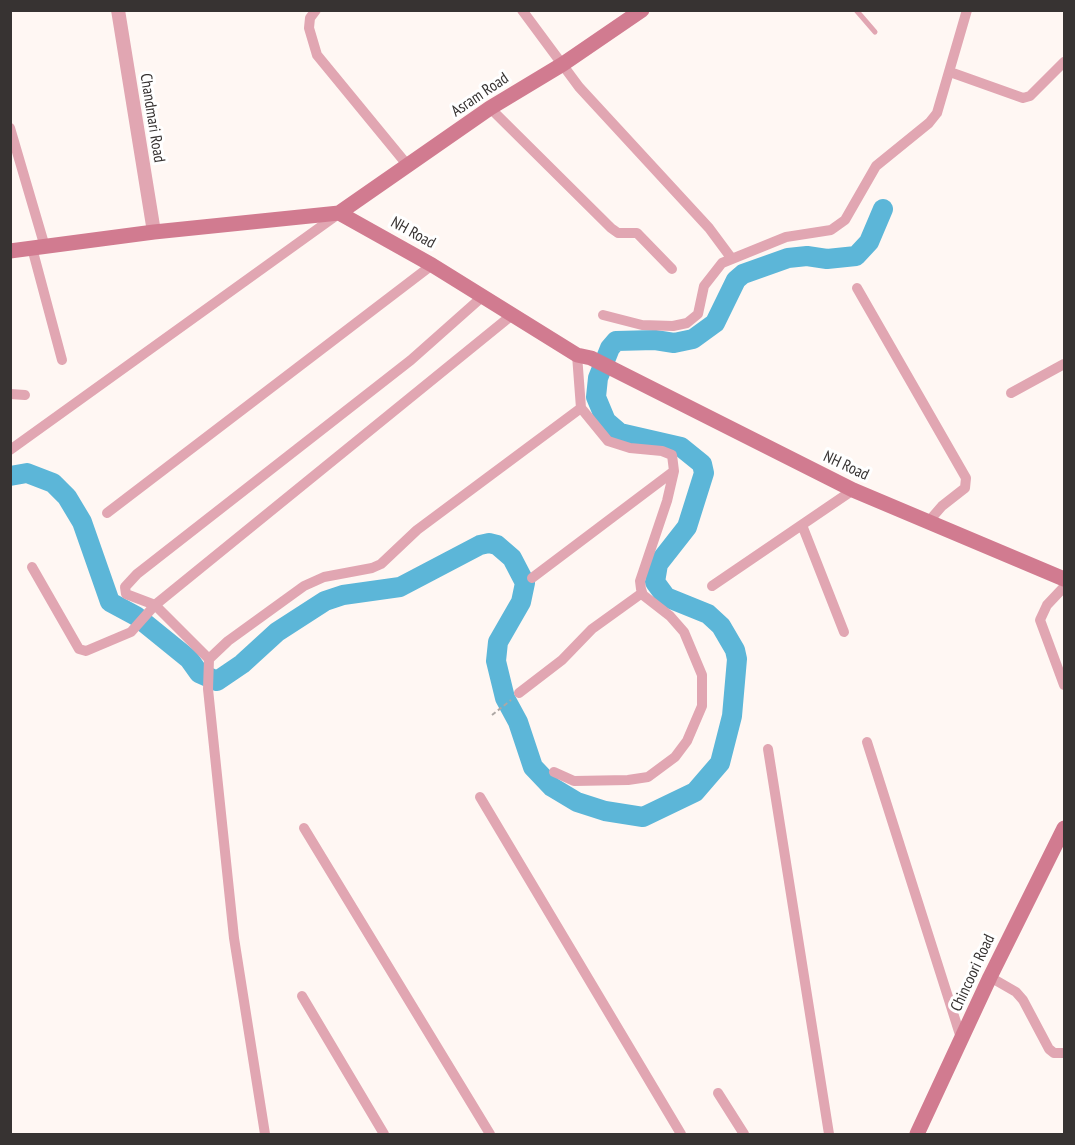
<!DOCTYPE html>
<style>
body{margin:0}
#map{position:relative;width:1075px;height:1145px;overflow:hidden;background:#fff7f3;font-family:"PT Sans Narrow",sans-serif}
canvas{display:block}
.frame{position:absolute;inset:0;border:12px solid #373332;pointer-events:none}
</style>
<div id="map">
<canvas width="1075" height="1145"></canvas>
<div class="frame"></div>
</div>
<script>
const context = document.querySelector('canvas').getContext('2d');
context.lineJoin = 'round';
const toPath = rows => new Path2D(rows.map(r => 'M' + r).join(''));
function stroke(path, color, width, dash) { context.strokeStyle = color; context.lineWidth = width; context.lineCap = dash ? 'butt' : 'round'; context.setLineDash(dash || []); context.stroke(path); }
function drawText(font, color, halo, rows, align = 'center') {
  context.font = font + ' "PT Sans Narrow",sans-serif'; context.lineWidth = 6; context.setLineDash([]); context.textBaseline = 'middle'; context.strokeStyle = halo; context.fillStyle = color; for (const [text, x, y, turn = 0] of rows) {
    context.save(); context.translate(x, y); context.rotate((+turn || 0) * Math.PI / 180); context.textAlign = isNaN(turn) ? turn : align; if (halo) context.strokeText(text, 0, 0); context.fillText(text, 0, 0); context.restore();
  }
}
const river = toPath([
 [10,476,27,473,53,483,67,497,82,522,110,602,136,616,189,659,199,673,217,681,242,664,277,632,325,601,343,595,400,587,480,545,489,543,497,545,512,558,525,583,521,602,498,642,496,661,505,698,518,722,533,767,552,787,577,802,605,811,643,817,695,792,720,763,732,716,737,659,735,650,721,626,708,614,666,597,655,582,658,564,687,527,704,473,702,464,681,447,620,433,606,421,596,397,598,378,610,348,616,341,655,340,674,343,693,339,715,323,736,280,743,274,788,258,807,256,827,259,856,256,869,242,883,209]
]);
const path = toPath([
 [492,715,511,700]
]);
const service = toPath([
 [856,10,875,32]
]);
const minor = toPath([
 [316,10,310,18,309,28,317,55,409,167],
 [522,10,579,87,709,228,732,259],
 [950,72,1023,98,1030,96,1064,62],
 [490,108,611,228,618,233,637,233,672,269],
 [10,128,45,247],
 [32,248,62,360],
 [857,288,966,478,965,488,942,506,929,521],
 [603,315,642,325,673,326,687,323,698,314,704,286,722,263,786,237,831,230,845,220,876,166,929,123,937,113,967,10],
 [1011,393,1064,364],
 [10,394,25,395],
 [10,450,337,215],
 [107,513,432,265],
 [802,525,844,632],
 [32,567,79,649,86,651,131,632,155,605,512,315],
 [532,578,674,471],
 [712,586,853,490],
 [1064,587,1047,605,1040,620,1064,685],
 [209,659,155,605,126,594,125,587,137,574,411,360,482,297],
 [519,693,562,660,592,629,642,593],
 [867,742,962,1041],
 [768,749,829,1134],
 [554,772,574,781,628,780,648,777,675,757,687,741,702,706,702,675,684,632,670,616,643,595,641,589,640,581,667,501,674,471,672,455,662,451,630,448,608,441,581,408],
 [480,797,681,1134],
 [304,828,490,1134],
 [990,977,1016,992,1023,1000,1049,1049,1054,1053,1064,1053],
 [302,996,384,1134],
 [718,1093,744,1134],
 [265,1134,234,938,208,689,209,659,228,641,304,586,324,577,372,568,381,564,417,530,581,408,577,355]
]);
const tertiary = toPath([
 [118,10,154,232]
]);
const secondary = toPath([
 [339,213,432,265,577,355,591,358,853,490,1064,579],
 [10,251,154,232,339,213,490,108,563,64,642,10],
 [917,1134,990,977,1064,828]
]);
const streetNames = [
 ["Asram Road",480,95,-34],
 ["Chandmari Road",152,118,81],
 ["NH Road",413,233,29],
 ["NH Road",846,466,25],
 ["Chincoori Road",973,973,-65]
];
stroke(river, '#5cb6d8', 20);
stroke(path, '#ada7a4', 2, [4.5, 3]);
stroke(service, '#e1a6b2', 5);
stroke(minor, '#e1a6b2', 10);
stroke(tertiary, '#e1a6b2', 14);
stroke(secondary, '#d17b90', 15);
drawText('16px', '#373332', '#fff', streetNames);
</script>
